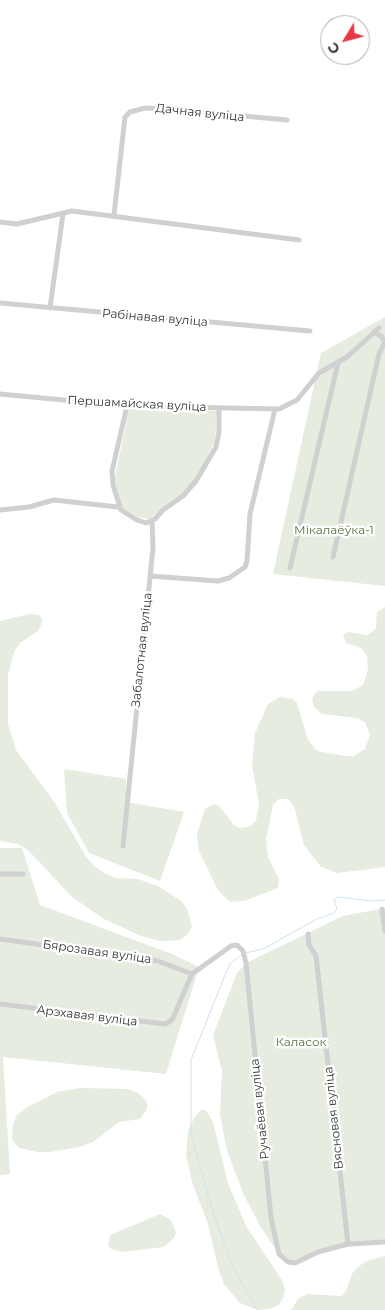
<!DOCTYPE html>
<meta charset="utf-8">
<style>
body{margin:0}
#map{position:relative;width:385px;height:1310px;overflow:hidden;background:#fff;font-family:Montserrat,sans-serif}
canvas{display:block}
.north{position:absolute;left:320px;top:15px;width:50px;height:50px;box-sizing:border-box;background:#fff;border:1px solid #adadad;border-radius:50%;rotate:233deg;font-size:14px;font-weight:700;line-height:20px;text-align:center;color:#333}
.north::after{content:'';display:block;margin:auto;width:18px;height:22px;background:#e63946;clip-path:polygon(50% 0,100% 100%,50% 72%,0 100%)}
</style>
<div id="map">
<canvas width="385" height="1310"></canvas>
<div class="north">С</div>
</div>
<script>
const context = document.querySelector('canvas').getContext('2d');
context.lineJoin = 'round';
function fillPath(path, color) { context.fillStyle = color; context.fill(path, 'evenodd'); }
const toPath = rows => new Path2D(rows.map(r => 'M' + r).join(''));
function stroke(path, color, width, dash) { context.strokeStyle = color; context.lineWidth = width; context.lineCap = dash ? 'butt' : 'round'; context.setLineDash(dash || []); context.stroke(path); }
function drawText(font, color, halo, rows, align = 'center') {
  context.font = font + ' Montserrat,sans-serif'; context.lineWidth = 5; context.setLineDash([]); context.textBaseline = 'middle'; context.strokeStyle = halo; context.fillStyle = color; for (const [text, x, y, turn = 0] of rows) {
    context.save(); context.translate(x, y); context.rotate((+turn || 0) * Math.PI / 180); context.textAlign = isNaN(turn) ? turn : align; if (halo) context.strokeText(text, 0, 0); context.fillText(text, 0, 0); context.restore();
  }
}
const green = toPath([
 [385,317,385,586,273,574,321,353],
 [129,409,217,411,215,441,199,473,187,490,149,519,136,517,124,511,117,495,115,477],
 [385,607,385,867,337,873,321,867,304,845,294,806,288,799,279,799,273,805,266,839,268,857,279,879,278,888,244,901,230,902,218,890,199,851,197,834,205,809,214,804,219,806,234,825,240,828,251,826,256,820,259,804,252,765,255,733,268,704,280,697,293,699,297,703,308,740,317,751,345,756,354,756,365,749,370,735,365,722,356,718,322,714,314,707,312,698,317,691,352,691,363,685,368,670,367,656,361,648,346,643,343,635,348,632,367,635,372,632,376,628,377,612],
 [29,614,39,615,42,619,41,625,38,631,20,643,14,652,8,675,8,724,16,750,55,803,85,855,94,866,104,873,116,878,138,879,158,886,181,901,187,909,192,927,187,935,180,940,161,941,141,936,104,919,72,897,28,850,18,844,0,841,0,621],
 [64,769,126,779,126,802,184,812,160,881,89,853,67,813],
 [0,848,22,848,40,905,172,954,199,967,166,1074,3,1057,10,1174,0,1175],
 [385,908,385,1242,333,1249,295,1263,279,1254,260,1226,244,1195,227,1151,220,1114,222,1072,213,1035,237,973,246,963,343,916],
 [81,1088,127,1089,136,1092,143,1097,147,1103,147,1109,140,1119,119,1122,93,1142,80,1147,50,1152,37,1152,20,1148,15,1144,12,1139,13,1124,17,1115,26,1108,57,1092],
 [201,1110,206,1110,213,1122,228,1183,246,1226,282,1280,285,1290,283,1298,279,1305,270,1309,258,1310,240,1303,224,1284,219,1271,208,1224,192,1182,186,1155,188,1132,194,1118],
 [160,1214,171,1220,176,1232,174,1238,164,1247,122,1252,111,1249,108,1245,110,1235],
 [385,1256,385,1310,291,1310,298,1299,307,1294,341,1296,346,1291,353,1272,359,1266,367,1261]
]);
const stream = toPath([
 [245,953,263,949,317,919,334,913,337,909,334,900,338,897,371,901,385,900],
 [241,955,230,964,225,975,191,1060,191,1134,212,1209,232,1265,257,1310]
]);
const street = toPath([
 [114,215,125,117,130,112,145,108,167,109,287,120],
 [0,222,17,224,72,211,299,240],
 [0,303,310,331],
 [50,308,63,214],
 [0,394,127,406,279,409,297,400,319,373,347,357,379,328],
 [127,406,112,471,113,485,121,510,137,520,146,523,155,519,163,510,183,496,196,481,216,447,219,432,219,409],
 [0,510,29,507,54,500,118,507],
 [333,557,379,354,385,342,381,336,374,332],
 [290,568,338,363],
 [150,576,218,581,229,578,245,567,247,561,250,514,275,409],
 [123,846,153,548,152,522],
 [0,874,23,874],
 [382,909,385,931],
 [308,934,309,945,316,956,348,1244],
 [0,939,158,961,192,974],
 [0,1004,165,1024,172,1020,192,974,231,946,237,945,243,951,246,963,271,1218,279,1254,288,1262,295,1263,318,1252,348,1244,385,1242]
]);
const streetNames = [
 ["Дачная вуліца",200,113,6],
 ["Рабінавая вуліца",155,318,5],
 ["Першамайская вуліца",137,404,3],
 ["Забалотная вуліца",142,650,-84],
 ["Бярозавая вуліца",97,952,8],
 ["Арэхавая вуліца",87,1016,7],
 ["Ручаёвая вуліца",260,1109,-96],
 ["Вясновая вуліца",334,1118,-96]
];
const parkNames = [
 ["Мікалаёўка-1",334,530],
 ["Каласок",301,1042]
];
fillPath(green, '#e6ecdf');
stroke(stream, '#cfe2ee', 1);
stroke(street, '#d0d0d0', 5);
drawText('12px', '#333', '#fff', streetNames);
drawText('12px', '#56703f', '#fff', parkNames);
</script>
